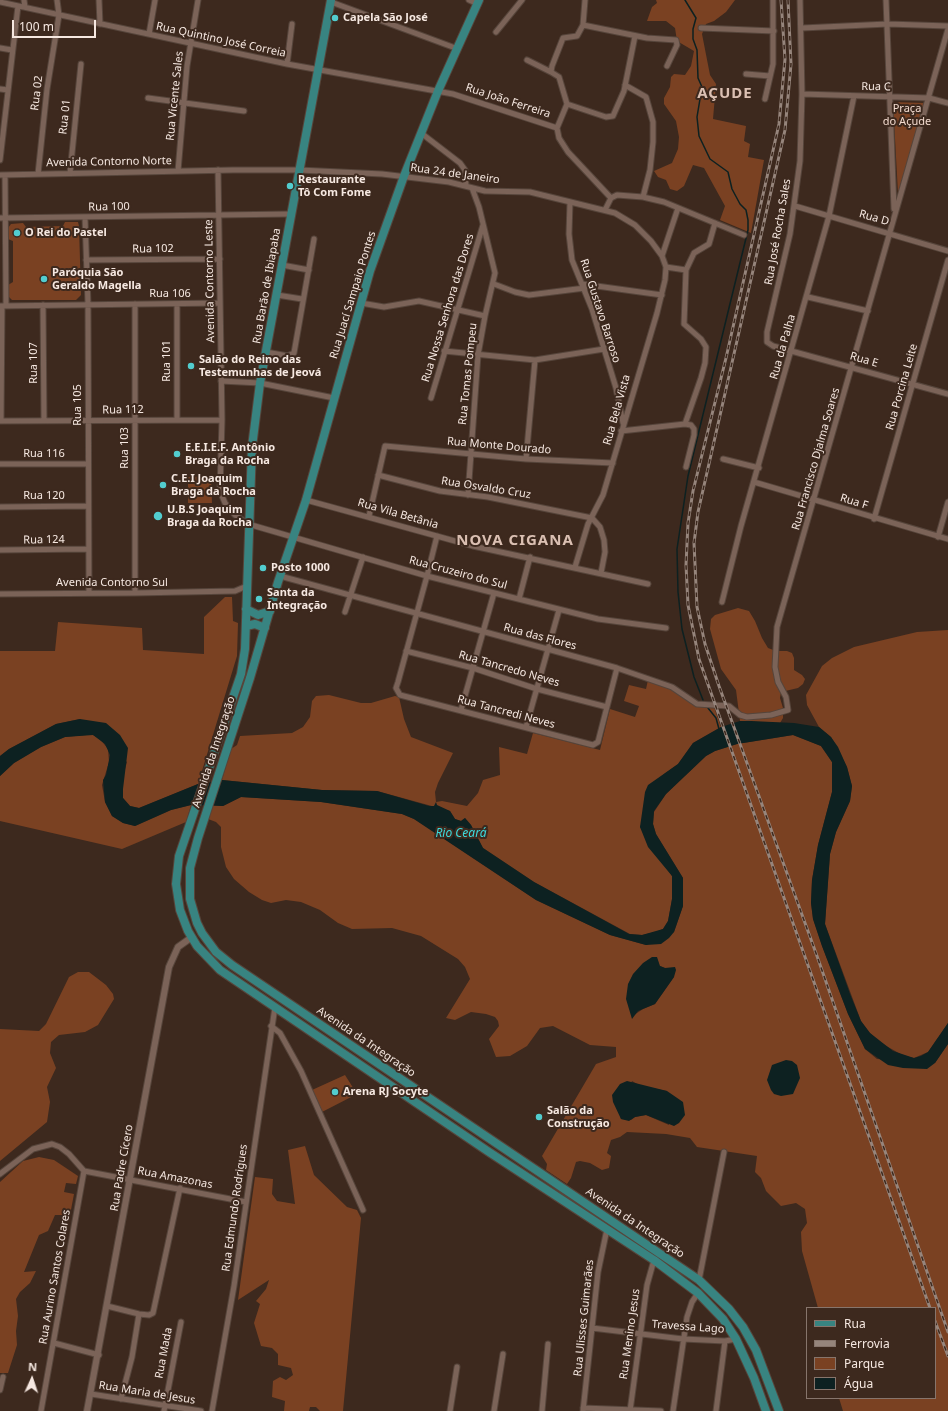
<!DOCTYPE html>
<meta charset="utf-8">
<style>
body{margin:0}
#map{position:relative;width:948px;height:1411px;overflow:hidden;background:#3d291e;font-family:"Noto Sans",sans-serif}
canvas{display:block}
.legend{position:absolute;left:806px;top:1307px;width:130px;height:92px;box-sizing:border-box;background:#3d291e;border:1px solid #87756c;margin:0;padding:5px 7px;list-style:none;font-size:12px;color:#f6e8e1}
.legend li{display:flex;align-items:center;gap:8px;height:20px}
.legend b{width:20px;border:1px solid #87756c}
.north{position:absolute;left:12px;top:1359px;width:40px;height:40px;-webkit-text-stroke:3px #3d291e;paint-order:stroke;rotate:3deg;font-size:11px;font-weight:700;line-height:16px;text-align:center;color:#f6e8e1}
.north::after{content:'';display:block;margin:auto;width:14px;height:18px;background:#f6e8e1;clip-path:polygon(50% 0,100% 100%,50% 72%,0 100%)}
.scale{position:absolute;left:12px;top:20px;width:84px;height:18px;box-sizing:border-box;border:2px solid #f6e8e1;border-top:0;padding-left:5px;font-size:12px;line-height:14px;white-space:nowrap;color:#f6e8e1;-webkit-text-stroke:3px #3d291e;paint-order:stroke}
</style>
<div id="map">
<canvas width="948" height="1411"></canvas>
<ul class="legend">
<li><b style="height:5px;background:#388481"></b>Rua</li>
<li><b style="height:5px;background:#96857c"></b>Ferrovia</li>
<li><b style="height:11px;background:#7a4122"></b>Parque</li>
<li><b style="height:11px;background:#0d2121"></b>Água</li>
</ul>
<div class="north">N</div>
<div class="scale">100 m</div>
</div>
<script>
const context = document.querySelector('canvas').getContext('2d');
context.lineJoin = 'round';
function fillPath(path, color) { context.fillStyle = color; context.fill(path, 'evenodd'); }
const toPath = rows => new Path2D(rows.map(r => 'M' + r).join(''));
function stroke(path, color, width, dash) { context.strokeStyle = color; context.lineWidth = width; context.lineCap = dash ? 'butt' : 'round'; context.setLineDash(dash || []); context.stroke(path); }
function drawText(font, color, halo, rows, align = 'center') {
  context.font = font + ' "Noto Sans",sans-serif'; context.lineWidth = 4; context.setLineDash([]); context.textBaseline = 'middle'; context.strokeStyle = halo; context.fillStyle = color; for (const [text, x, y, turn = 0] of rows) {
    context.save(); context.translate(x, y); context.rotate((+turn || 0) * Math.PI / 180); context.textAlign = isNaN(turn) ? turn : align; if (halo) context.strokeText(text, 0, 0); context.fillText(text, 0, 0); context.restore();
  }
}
const green = toPath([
 [656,0,735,0,726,12,714,21,706,24,702,34,710,75,716,84,713,119,746,126,744,141,750,144,748,157,764,160,751,233,720,220,725,206,704,168,693,165,684,186,677,191,670,189,666,180,658,177,654,171,672,163,678,149,679,137,676,121,664,104,664,98,670,87,671,77,674,74,685,75,691,66,694,51,677,41,675,28,666,21,647,21,652,7,657,3],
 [893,102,925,103,898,193],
 [65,222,78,222,79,226,81,295,76,300,12,300,8,296,8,285,13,282,13,241,8,239,8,228,11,224,23,223,26,227,63,226],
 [211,476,212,503,188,503,188,477],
 [225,597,232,597,233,621,238,623,237,656,198,784,139,808,130,806,123,798,123,776,127,762,80,719,56,724,9,749,0,756,0,651,55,651,58,622,142,628,143,650,204,654,204,617],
 [738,608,749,611,755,621,762,638,768,648,776,651,787,651,792,653,794,658,794,670,802,675,805,679,803,684,798,688,781,692,780,698,783,708,783,718,780,723,740,721,736,690,721,669,710,629,711,619,715,615],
 [948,630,948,1023,928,1052,914,1058,904,1056,881,1043,870,1033,861,1021,825,924,830,854,836,832,850,801,852,786,847,767,831,737,819,727,807,705,806,695,822,666,832,658,854,647,917,632],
 [648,680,677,691,692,704,714,707,721,727,693,743,678,764,664,774,640,827,672,876,672,899,668,921,663,929,656,932,642,935,630,934,534,882,483,848,471,825,465,818,461,821,455,819,450,811,377,791,322,790,222,780,231,749,237,745,240,736,292,733,303,727,310,717,312,701,316,696,329,695,361,703,371,703,395,696,399,697,404,719,411,737,453,753,438,783,435,792,436,802,442,801,467,806,478,793,483,780,500,775,499,747,527,754,533,733,600,750,610,709,635,717,639,706,624,701,629,685,646,689],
 [86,735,93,735,100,739,108,749,109,762,102,785,105,802,112,816,123,823,135,826,171,810,191,805,186,822,122,849,0,821,0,776,14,763,41,747,65,737],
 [793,735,821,746,832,762,832,792,818,845,812,880,811,903,813,919,822,946,848,1014,865,1049,877,1059,935,1063,948,1044,948,1411,843,1411,839,1398,935,1398,935,1308,818,1308,802,1251,801,1232,807,1223,805,1209,796,1203,781,1206,766,1191,761,1178,755,1172,757,1156,697,1147,690,1138,666,1134,627,1132,620,1137,611,1140,607,1153,611,1156,609,1168,602,1170,590,1163,580,1161,576,1162,571,1178,567,1184,546,1170,547,1164,542,1156,596,1064,616,1057,616,1047,590,1045,553,1026,540,1028,527,1046,510,1056,496,1057,489,1039,499,1026,498,1021,495,1017,486,1014,471,1012,455,1020,446,1018,470,979,465,967,458,959,421,936,392,928,352,929,338,923,320,910,301,902,286,900,271,903,262,900,249,892,234,879,226,867,221,847,221,827,216,822,208,819,213,805,223,806,241,797,321,802,402,814,414,819,536,900,610,935,646,945,674,932,683,906,683,878,656,834,653,824,654,812,666,794,706,756,715,751,737,744],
 [660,966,665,968,674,977,655,1004,643,1009,634,1015],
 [632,1081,641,1086,667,1091,669,1125,646,1115,635,1117,631,1120,621,1119,619,1111],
 [78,972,89,972,106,985,113,994,114,999,98,1025,85,1032,59,1035,51,1042,50,1053,56,1068,47,1087,50,1102,47,1122,0,1161,0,1029,39,1031,46,1024,69,977],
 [345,1075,357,1094,322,1112,312,1090],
 [305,1146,314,1175,347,1207,357,1210,361,1218,343,1411,320,1411,316,1407,310,1407,309,1411,284,1411,285,1401,272,1397,273,1381,280,1377,286,1380,293,1375,291,1368,278,1365,278,1354,272,1348,261,1346,254,1323,260,1304,256,1301,266,1289,269,1280,238,1300,255,1177,273,1179,272,1194,277,1201,295,1204,288,1150],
 [39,1157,54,1160,78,1176,76,1184,66,1183,64,1192,74,1194,70,1215,55,1215,48,1231,39,1235,24,1272,36,1271,30,1283,20,1292,16,1299,18,1316,16,1331,17,1345,8,1373,0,1373,0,1182,23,1161]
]);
const water = toPath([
 [80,719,106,723,120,735,128,748,123,789,123,798,130,806,139,808,198,784,222,780,322,790,377,791,429,806,434,806,436,802,437,805,450,811,455,819,461,821,465,818,471,825,483,848,534,882,629,934,642,935,663,929,668,921,672,899,672,876,648,847,640,827,645,792,648,785,678,764,693,743,721,727,740,721,751,721,794,723,819,727,831,737,838,747,847,767,852,786,850,801,836,832,830,854,825,924,850,994,861,1021,870,1033,893,1051,914,1058,921,1056,928,1052,948,1023,948,1044,935,1063,927,1069,903,1068,888,1065,865,1049,848,1014,822,946,813,919,811,903,812,880,818,845,832,792,832,762,821,746,793,735,737,744,715,751,706,756,666,794,654,811,653,824,656,834,683,878,683,906,674,932,669,938,661,944,646,945,610,935,536,900,414,819,402,814,321,802,241,797,223,806,191,805,171,810,135,826,123,823,112,816,105,802,103,780,106,775,110,755,105,744,93,735,65,737,41,747,14,763,0,776,0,756,9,749,56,724],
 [652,957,657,957,660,966,665,968,675,967,676,970,674,977,655,1004,638,1011,632,1019,626,999,628,984,633,974,643,963],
 [786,1060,792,1061,797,1065,800,1078,793,1094,781,1096,774,1094,771,1090,767,1080,772,1065],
 [627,1081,667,1091,683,1102,685,1115,679,1123,674,1126,646,1115,635,1117,629,1121,621,1119,613,1102,612,1095,620,1084]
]);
const stream = toPath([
 [685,0,696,18,693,29,693,39,697,50,698,78,702,87,697,117,699,136,710,159,728,172,732,189,740,204,746,210,748,220,748,230,688,476,677,549,678,592,682,629,694,677,703,700],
 [708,708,716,718,719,729]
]);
const minor = toPath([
 [24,0,25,7],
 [99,0,100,24],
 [469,0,478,4],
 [800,0,802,94,800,161,790,234,767,332,767,342,773,346,948,394],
 [886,0,894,209],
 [0,2,287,64,453,94,557,128],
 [331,2,458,49],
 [583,25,647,38,676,40,677,45,667,66],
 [701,28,774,31],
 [802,28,888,24,948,26],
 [496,32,522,0],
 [149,34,155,0],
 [0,48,12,50],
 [527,60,551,72],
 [287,64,292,24],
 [746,74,770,76],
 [625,85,646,97,653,122,653,142,650,170,643,197],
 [0,89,8,90],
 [802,94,929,98,948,103],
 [148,98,244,111],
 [765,99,773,64,773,0],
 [567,104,606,117,613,116,624,91,635,36],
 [557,128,567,104,559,77,551,72,552,66,563,38,577,36,583,25,585,0],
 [557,128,559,138,568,152,611,198],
 [421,133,460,163,465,170,466,186],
 [0,160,18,6],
 [218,170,222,420,220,491,225,503,235,515,248,524,427,576,598,619,666,628],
 [178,171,187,66,198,0],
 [70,173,81,64],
 [38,174,47,89,59,15,57,0],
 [0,175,233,170,299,170,382,174,449,182,485,191,530,192,615,213,635,225,651,241,662,256,666,267,665,280,657,313,603,495,588,524,575,567],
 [5,175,6,306],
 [570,202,569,234,572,260,592,309,616,388,623,423],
 [795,206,948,251],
 [605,210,611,198,617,195,643,197,664,202,744,235],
 [0,218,291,214],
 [85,218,88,304,89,593],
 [662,256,678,208],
 [86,260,220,259],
 [282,265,309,270],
 [666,267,686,270,684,324,701,339,706,347,705,363,701,378,685,424],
 [686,270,694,253,709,244,715,223],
 [494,284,515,292,529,295,585,288],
 [582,284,662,295],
 [277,295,302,299],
 [808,297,868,311],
 [361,303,384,307,419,301,485,316],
 [135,304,135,593],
 [177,304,177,419],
 [43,305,44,420],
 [0,306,220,303],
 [444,351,535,360,604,349],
 [266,352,288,356,294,353,314,239],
 [221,381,260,383,334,398],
 [431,398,483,225],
 [0,421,222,420],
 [1,421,2,306],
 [621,431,685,424,691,425,694,429,694,435,686,467],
 [526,459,535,360],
 [723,459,759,468],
 [0,464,88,464],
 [378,475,440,491,488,497,592,518,600,527,604,540,605,552,601,573],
 [754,482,948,539],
 [468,495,478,355,485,316,495,273,479,207,472,188],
 [306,500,473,546,648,584],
 [0,507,88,506],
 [369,516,385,446,526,459,613,463],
 [874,519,948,260],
 [437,536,427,576,398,682,396,688,400,695,593,745,598,742,599,738,617,668],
 [938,537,948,502],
 [0,550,88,549],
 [280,576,617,668,672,687,697,704,729,706,740,715,747,717,771,715,788,710,786,697,778,682,775,667,777,627,948,29],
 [0,594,135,593,235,591,247,586],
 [519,599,530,557],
 [722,602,741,526,829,216,854,96],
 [345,612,363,557],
 [406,651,473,668,537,689,607,707],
 [461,710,494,593],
 [526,727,559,610],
 [271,1026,280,1033,301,1071,363,1210],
 [0,1174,33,1149,52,1144,60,1147,69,1154,84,1171,246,1202],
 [699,1280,724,1152],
 [107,1306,139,1314,149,1315,153,1313,180,1188],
 [592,1328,683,1339,725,1341,736,1339],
 [54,1343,99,1355],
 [0,1390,3,1377],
 [91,1394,201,1411],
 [121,1399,132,1357,139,1314],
 [583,1408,661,1411],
 [41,1411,84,1171],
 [164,1411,181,1322],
 [212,1411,234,1286,275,1007],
 [450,1411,457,1367],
 [494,1411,503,1354],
 [542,1411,548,1344],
 [583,1411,598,1272,607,1229],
 [630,1411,647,1285,654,1260],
 [673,1411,687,1317,692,1302,698,1293],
 [716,1411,725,1341]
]);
const tertiary = toPath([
 [87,1411,169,967,178,947,192,937]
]);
const primary = toPath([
 [331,0,260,383,252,447,245,649,241,674,179,856,176,884,180,910,188,931,197,946,220,970,489,1152,654,1260,698,1293,723,1319,736,1339,754,1378,766,1411],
 [479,0,438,91,404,176,370,271,306,500,278,582,250,678,198,838,190,868,190,899,197,923,202,933,216,952,232,965,699,1280,729,1309,743,1327,756,1350,779,1411],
 [246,609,258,615,270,611],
 [246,626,255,624,265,628]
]);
const rail = toPath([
 [781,0,785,59,779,124,726,358,693,491,688,523,686,565,688,605,699,659,710,690,930,1308],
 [788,0,791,64,785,130,698,512,694,543,697,607,705,644,719,686,817,956,948,1332],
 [935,1321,948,1356]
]);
const markers = [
 [335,18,4,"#52cdcf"],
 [290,186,4,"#52cdcf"],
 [17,233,4,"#52cdcf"],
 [44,279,4,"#52cdcf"],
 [191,366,4,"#52cdcf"],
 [177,454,4,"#52cdcf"],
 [163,485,4,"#52cdcf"],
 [158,516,5,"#52cdcf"],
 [263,568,4,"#52cdcf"],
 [259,599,4,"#52cdcf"],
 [335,1092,4,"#52cdcf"],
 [539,1117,4,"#52cdcf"]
];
const poiNames = [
 ["Capela São José",343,18],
 ["Restaurante",298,180],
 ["Tô Com Fome",298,193],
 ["O Rei do Pastel",25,233],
 ["Paróquia São",52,273],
 ["Geraldo Magella",52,286],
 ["Salão do Reino das",199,360],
 ["Testemunhas de Jeová",199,373],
 ["E.E.I.E.F. Antônio",185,448],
 ["Braga da Rocha",185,461],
 ["C.E.I Joaquim",171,479],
 ["Braga da Rocha",171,492],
 ["U.B.S Joaquim",167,510],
 ["Braga da Rocha",167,523],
 ["Posto 1000",271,568],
 ["Santa da",267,593],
 ["Integração",267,606],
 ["Arena RJ Socyte",343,1092],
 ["Salão da",547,1111],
 ["Construção",547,1124]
];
const streetNames = [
 ["Rua Quintino José Correia",221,40,12],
 ["Rua C",876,87,1],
 ["Rua 02",37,93,-83],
 ["Rua Vicente Sales",175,96,-84],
 ["Rua João Ferreira",508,101,18],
 ["Rua 01",65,117,-84],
 ["Avenida Contorno Norte",109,162,-1],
 ["Rua 24 de Janeiro",455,174,8],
 ["Rua 100",109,207,-1],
 ["Rua D",874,218,16],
 ["Rua José Rocha Sales",778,232,-80],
 ["Rua 102",153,249,-1],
 ["Avenida Contorno Leste",210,281,-91],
 ["Rua Barão de Ibiapaba",267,286,-80],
 ["Rua 106",170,294],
 ["Rua Juací Sampaio Pontes",353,295,-73],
 ["Rua Nossa Senhora das Dores",448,308,-73],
 ["Rua Gustavo Barroso",600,311,72],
 ["Rua da Palha",783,347,-74],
 ["Rua E",864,360,16],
 ["Rua 101",167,361,-90],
 ["Rua 107",34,363,-90],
 ["Rua Tomas Pompeu",468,374,-84],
 ["Rua Porcina Leite",902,387,-74],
 ["Rua 105",78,405,-90],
 ["Rua 112",123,410,-1],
 ["Rua Bela Vista",617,410,-74],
 ["Rua Monte Dourado",499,446,5],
 ["Rua 103",125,448,-90],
 ["Rua 116",44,454],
 ["Rua Francisco Djalma Soares",816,459,-74],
 ["Rua Osvaldo Cruz",486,488,9],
 ["Rua 120",44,496],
 ["Rua F",854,502,17],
 ["Rua Vila Betânia",398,514,16],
 ["Rua 124",44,540,-1],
 ["Rua Cruzeiro do Sul",458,573,15],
 ["Avenida Contorno Sul",112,583],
 ["Rua das Flores",540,637,15],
 ["Rua Tancredo Neves",509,669,16],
 ["Rua Tancredi Neves",506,712,15],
 ["Avenida da Integração",214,752,-72],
 ["Avenida da Integração",366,1042,34],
 ["Rua Padre Cícero",122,1168,-80],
 ["Rua Amazonas",175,1178,11],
 ["Rua Edmundo Rodrigues",235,1208,-82],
 ["Avenida da Integração",635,1223,34],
 ["Rua Aurino Santos Colares",55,1277,-80],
 ["Rua Ulisses Guimarães",584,1318,-84],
 ["Travessa Lago",688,1327,4],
 ["Rua Menino Jesus",630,1334,-82],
 ["Rua Mada",164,1353,-79],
 ["Rua Maria de Jesus",147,1393,9]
];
const parkNames = [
 ["Praça",907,109],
 ["do Açude",907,122]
];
const waterNames = [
 ["Rio Ceará",461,834]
];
const districtNames = [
 ["AÇUDE",725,94],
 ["NOVA CIGANA",515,541]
];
fillPath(green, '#7a4122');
fillPath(water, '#0d2121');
stroke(stream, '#0d2121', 1.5);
stroke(minor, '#56453b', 7);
stroke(tertiary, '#56453b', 8);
stroke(primary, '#56453b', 10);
stroke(minor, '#7b6358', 5);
stroke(tertiary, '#7b6358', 6);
stroke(primary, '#388481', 8);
stroke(rail, '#96857c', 3);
stroke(rail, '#3d291e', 1.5, [4.5]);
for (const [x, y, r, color] of markers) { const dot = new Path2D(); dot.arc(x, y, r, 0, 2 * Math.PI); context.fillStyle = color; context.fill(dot); stroke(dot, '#3d291e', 1.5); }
drawText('bold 11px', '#f6e8e1', '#3d291e', poiNames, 'left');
drawText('11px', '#f6e8e1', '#3d291e', streetNames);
drawText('11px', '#f2dace', '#3d291e', parkNames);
drawText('italic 12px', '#3ddbde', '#3d291e', waterNames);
context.letterSpacing = '1px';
drawText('bold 15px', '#dbc0b3', '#3d291e', districtNames);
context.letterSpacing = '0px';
</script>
